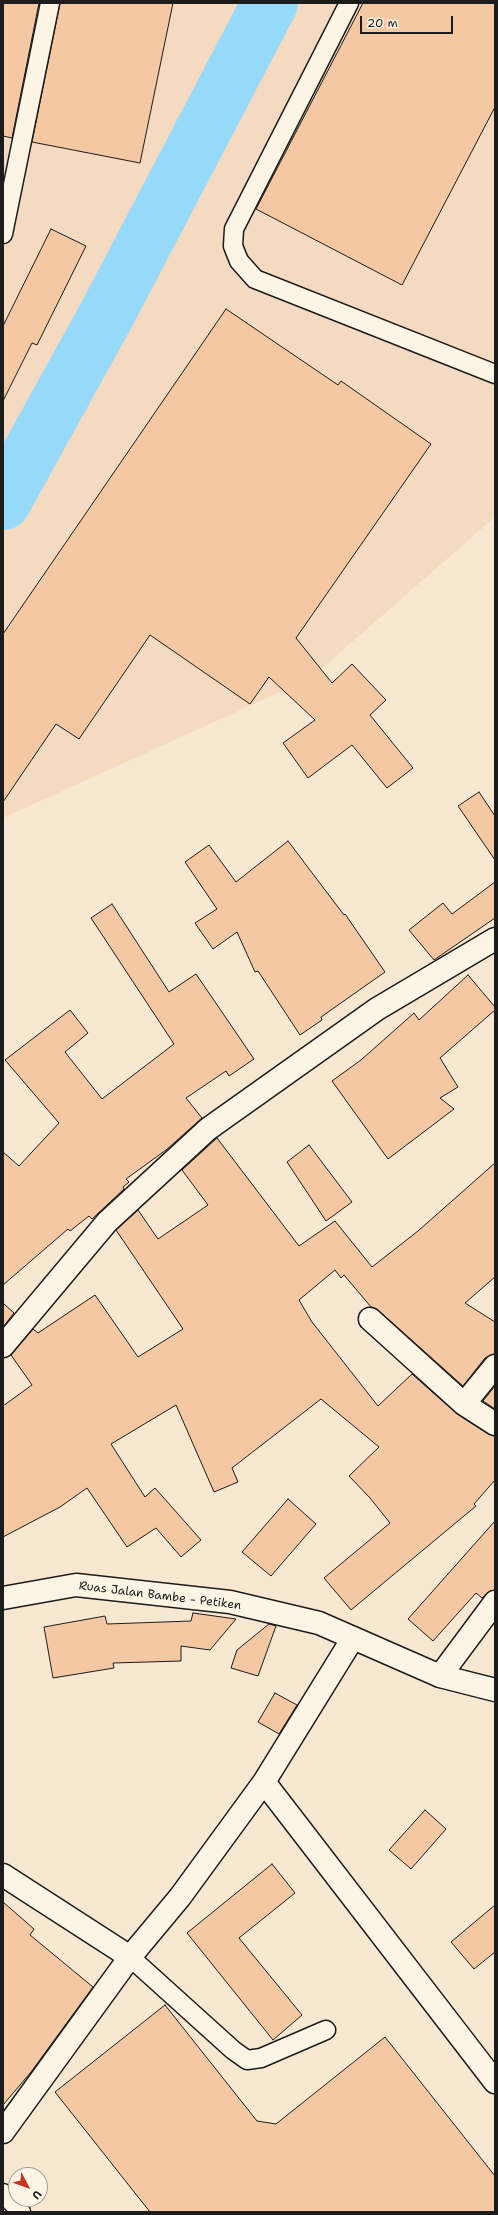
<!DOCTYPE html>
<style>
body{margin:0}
#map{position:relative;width:498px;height:2215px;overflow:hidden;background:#f9e8d1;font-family:"Shantell Sans",sans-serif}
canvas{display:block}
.frame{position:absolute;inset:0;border:4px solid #1c1c1c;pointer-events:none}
.north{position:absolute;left:8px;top:2167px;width:40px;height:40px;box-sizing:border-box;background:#fcf5e5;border:1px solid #a29e95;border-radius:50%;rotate:131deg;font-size:11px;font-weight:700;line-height:16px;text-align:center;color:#1c1c1c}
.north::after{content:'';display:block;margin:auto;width:14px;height:18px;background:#c8321e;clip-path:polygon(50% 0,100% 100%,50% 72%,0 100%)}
.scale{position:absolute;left:360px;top:16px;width:93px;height:18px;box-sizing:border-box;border:2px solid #1c1c1c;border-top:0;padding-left:5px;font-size:12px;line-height:14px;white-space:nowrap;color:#1c1c1c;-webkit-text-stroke:3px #fcf5e5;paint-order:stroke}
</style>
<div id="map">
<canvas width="498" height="2215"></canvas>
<div class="frame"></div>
<div class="north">U</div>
<div class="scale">20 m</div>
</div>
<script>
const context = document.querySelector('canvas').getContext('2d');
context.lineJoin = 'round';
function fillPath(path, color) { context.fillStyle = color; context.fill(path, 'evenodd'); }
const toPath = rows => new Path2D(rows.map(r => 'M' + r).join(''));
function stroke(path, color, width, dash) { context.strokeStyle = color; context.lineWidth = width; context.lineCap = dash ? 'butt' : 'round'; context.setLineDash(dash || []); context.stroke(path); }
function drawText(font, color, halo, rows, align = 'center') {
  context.font = font + ' "Shantell Sans",sans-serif'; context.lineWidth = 3.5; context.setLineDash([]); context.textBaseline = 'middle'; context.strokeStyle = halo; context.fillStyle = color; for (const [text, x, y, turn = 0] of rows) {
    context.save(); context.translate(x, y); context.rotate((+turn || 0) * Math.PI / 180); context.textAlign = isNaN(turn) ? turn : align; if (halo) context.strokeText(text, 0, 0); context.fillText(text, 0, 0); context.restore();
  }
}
const built = toPath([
 [3,3,495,3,495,517,311,678,3,818]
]);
const river = toPath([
 [3,502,107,314,270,3]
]);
const building = toPath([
 [3,3,39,3,12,138,3,136,3,3],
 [60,3,173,3,140,163,32,142,60,3],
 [363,3,495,3,495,107,402,285,256,209,363,3],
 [51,229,86,246,37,345,32,343,3,401,3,326,51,229],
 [226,309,338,385,341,381,431,444,296,638,332,683,352,664,386,700,370,715,413,768,387,788,352,745,308,778,283,743,315,720,269,677,250,704,150,635,79,739,56,724,3,802,3,634,226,309],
 [479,792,495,816,495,860,458,806,479,792],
 [288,841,344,915,345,914,385,972,321,1017,322,1020,300,1035,258,971,255,972,237,932,213,949,195,923,217,909,185,862,209,845,236,882,288,841],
 [495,882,495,918,434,960,409,930,443,903,452,914,495,882],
 [112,904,169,992,196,974,254,1059,229,1076,226,1071,186,1098,202,1118,166,1150,126,1179,129,1182,123,1187,124,1189,92,1219,89,1216,70,1231,68,1229,3,1285,3,1152,19,1166,59,1123,5,1060,70,1010,88,1033,65,1052,102,1099,174,1044,91,918,112,904],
 [468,975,495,1007,495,1010,440,1058,458,1087,440,1098,454,1109,388,1159,332,1081,361,1060,414,1013,419,1020,468,975],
 [217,1138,299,1246,335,1221,372,1267,418,1231,495,1163,495,1277,465,1303,495,1322,495,1354,485,1358,463,1386,378,1310,371,1307,344,1275,341,1278,335,1270,299,1300,312,1322,378,1406,412,1374,457,1414,488,1434,495,1436,495,1480,474,1504,476,1506,351,1610,324,1578,390,1523,370,1498,349,1476,379,1447,321,1399,232,1468,238,1482,214,1492,176,1405,111,1444,145,1497,155,1488,201,1540,181,1557,156,1528,127,1547,87,1488,60,1507,3,1537,3,1406,32,1385,11,1355,33,1329,38,1333,95,1295,138,1357,183,1329,116,1230,138,1210,158,1239,208,1205,182,1170,217,1138],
 [309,1145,352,1202,326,1221,287,1162,309,1145],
 [3,1303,14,1313,3,1327,3,1303],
 [495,1386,495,1409,483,1401,495,1386],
 [288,1499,316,1524,271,1576,242,1552,288,1499],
 [495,1521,495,1590,490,1591,482,1598,476,1593,433,1641,408,1619,495,1521],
 [193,1613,236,1619,210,1650,181,1646,181,1661,113,1663,114,1668,53,1678,44,1627,105,1616,107,1624,191,1621,193,1613],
 [269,1624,276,1626,258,1676,231,1668,237,1650,269,1624],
 [275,1693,297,1705,279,1734,258,1722,275,1693],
 [425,1810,446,1829,411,1869,389,1850,425,1810],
 [272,1864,295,1893,239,1938,302,2015,273,2040,187,1933,272,1864],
 [3,1902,34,1929,30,1935,93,1987,31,2072,3,2105,3,1902],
 [495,1905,495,1952,474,1969,451,1942,495,1905],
 [165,2005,257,2121,276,2124,385,2037,495,2176,495,2212,150,2212,55,2092,165,2005]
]);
const service = toPath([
 [349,3,234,229,233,246,239,261,255,279,495,374],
 [3,234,50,3],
 [130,1957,233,2050,247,2060,261,2058,326,2030],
 [3,2193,21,2212]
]);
const minor = toPath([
 [370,1319,464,1404,495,1424],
 [3,1346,107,1222,208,1129,377,1009,495,939],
 [464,1404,495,1366],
 [440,1676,495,1602],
 [264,1782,495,2082],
 [3,1875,130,1957],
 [3,2132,130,1957,180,1897,264,1782,353,1638]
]);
const secondary = toPath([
 [3,1598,76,1585,230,1602,319,1623,440,1676,495,1690]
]);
const streetNames = [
 ["Ruas Jalan Bambe - Petiken",160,1596,7]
];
fillPath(built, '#f3dac0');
stroke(river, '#96d9f8', 56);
fillPath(building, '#f3c8a2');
stroke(building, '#1c1c1c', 1);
stroke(service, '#1c1c1c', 21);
stroke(minor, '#1c1c1c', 25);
stroke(secondary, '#1c1c1c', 25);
stroke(service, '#fcf5e5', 18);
stroke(minor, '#fcf5e5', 22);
stroke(secondary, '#fcf5e5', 22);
drawText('12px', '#1c1c1c', '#fcf5e5', streetNames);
</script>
